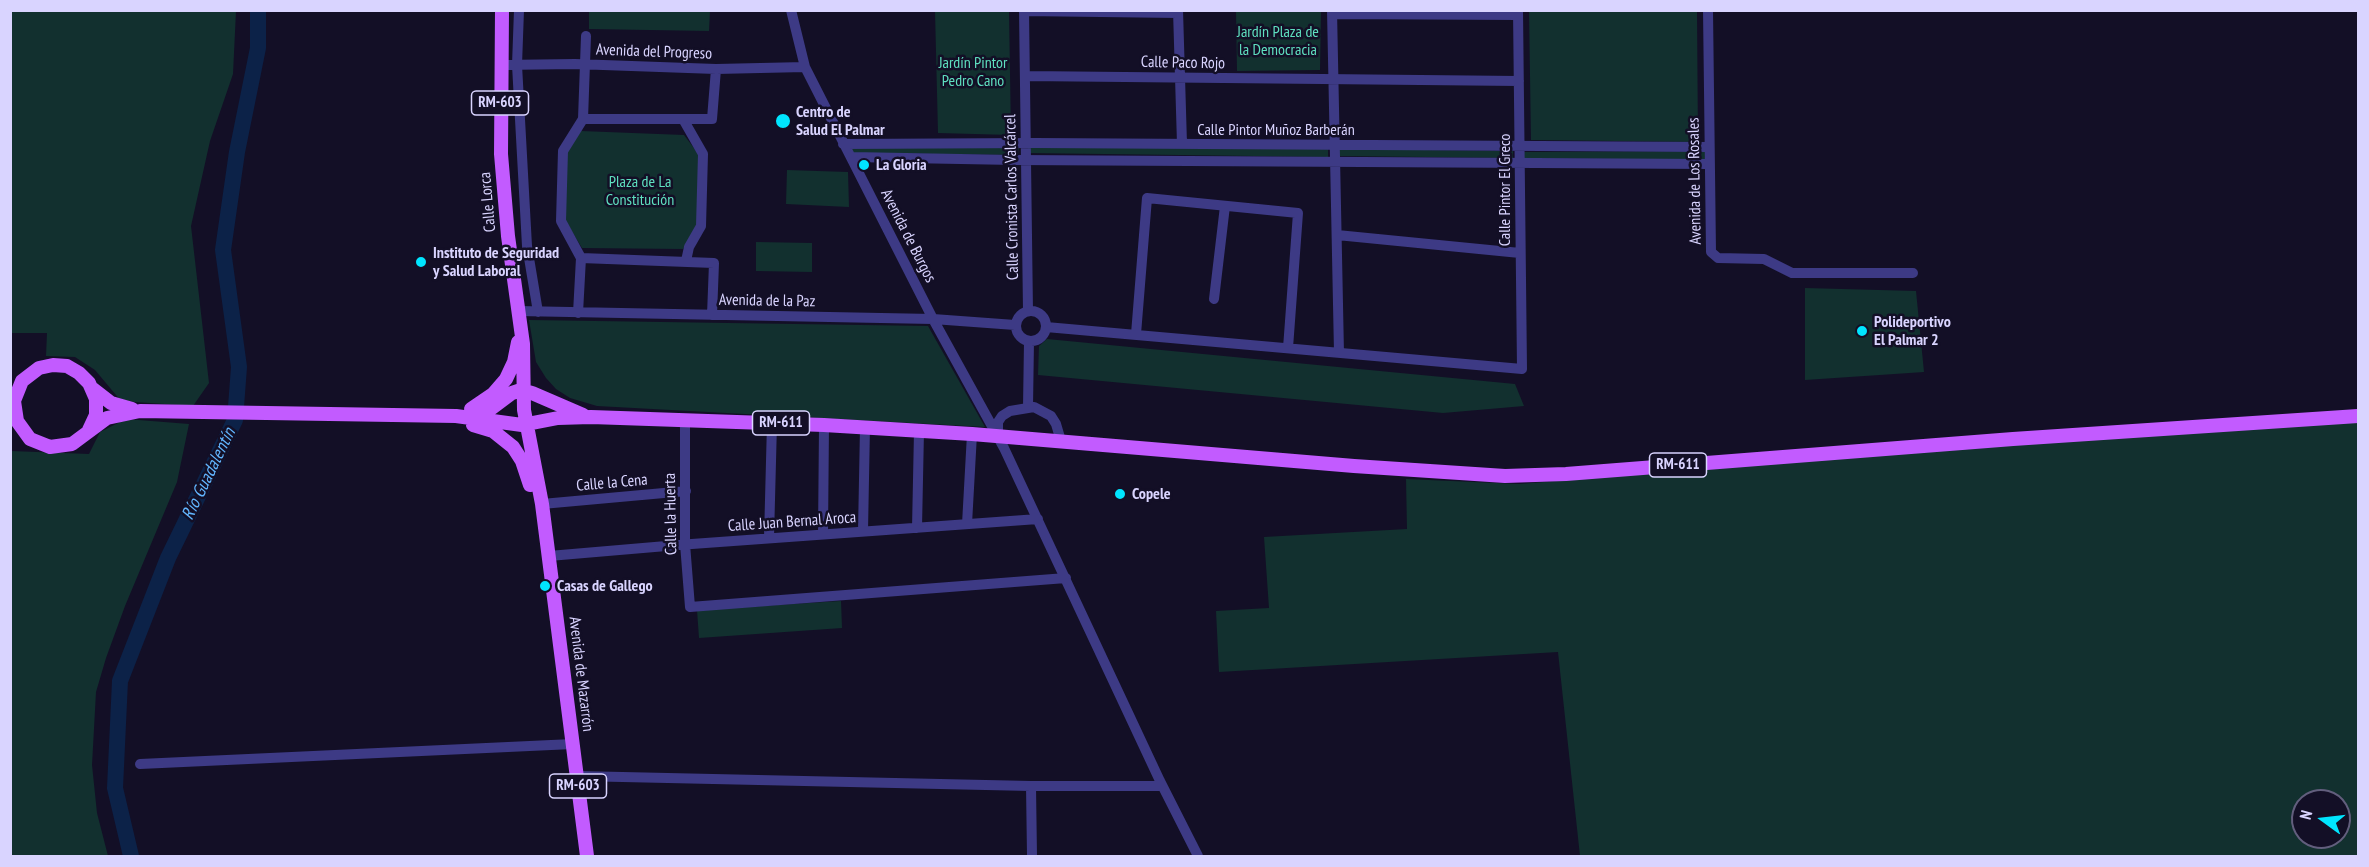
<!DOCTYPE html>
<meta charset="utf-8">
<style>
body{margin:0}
#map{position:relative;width:2369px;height:867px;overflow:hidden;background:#130f26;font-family:"PT Sans Narrow",sans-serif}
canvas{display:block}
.frame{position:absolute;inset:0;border:12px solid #d9d4ff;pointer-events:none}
.north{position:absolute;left:2291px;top:789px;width:60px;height:60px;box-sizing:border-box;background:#130f26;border:2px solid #625e7d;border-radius:50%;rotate:285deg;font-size:16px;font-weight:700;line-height:24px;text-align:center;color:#d9d4ff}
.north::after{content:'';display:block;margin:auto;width:21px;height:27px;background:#00e5ff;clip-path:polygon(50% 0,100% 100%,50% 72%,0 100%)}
</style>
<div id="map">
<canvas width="2369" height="867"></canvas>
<div class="frame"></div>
<div class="north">N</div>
</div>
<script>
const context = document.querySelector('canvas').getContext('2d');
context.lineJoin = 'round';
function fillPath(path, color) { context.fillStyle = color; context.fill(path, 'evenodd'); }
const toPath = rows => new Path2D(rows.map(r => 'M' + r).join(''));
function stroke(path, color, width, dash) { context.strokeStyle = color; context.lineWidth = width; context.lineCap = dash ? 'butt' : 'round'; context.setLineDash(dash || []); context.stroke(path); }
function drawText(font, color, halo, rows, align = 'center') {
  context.font = font + ' "PT Sans Narrow",sans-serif'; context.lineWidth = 5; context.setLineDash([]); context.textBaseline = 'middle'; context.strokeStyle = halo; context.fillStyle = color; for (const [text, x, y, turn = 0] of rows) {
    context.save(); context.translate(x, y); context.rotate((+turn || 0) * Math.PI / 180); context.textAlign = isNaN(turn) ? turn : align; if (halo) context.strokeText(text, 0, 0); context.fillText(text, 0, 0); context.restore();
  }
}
const green = toPath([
 [11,11,236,11,233,74,210,141,191,226,209,383,193,406,121,401,95,370,75,357,46,356,47,333,11,333],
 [589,11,710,11,709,31,589,29],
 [935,11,1009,11,1011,135,938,133],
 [1236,11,1321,11,1320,70,1237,71],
 [1529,11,1697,11,1698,142,1531,140],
 [581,131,684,135,700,156,697,225,683,249,582,248,565,220,567,151],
 [850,146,1019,148,1018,155,853,153],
 [1028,148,1328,148,1328,157,1028,153],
 [1338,149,1513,151,1513,158,1338,156],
 [1705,151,1705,160,1523,158,1523,152],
 [787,170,848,172,849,207,786,204],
 [756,242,812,243,812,272,756,271],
 [1805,288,1916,291,1924,372,1805,380],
 [529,320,928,326,985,427,597,406,570,398,556,389,546,378,536,362],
 [1047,339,1515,384,1524,406,1443,413,1038,375,1039,346],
 [2358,416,2358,856,1580,856,1558,652,1219,672,1216,611,1269,608,1264,537,1407,529,1406,479,1519,484],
 [2303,801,2339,801,2339,837,2303,837],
 [126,419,189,424,177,482,125,606,106,658,96,692,92,765,97,813,108,856,11,856,11,451,89,454,100,432],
 [841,601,842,628,699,638,697,610]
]);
const river = toPath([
 [131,856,115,788,120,681,168,558,235,420,239,367,223,250,237,152,258,48,258,10]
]);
const minor = toPath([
 [519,10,517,65,527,246,538,312],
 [791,10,805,67,933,319,1004,448,1160,781,1198,856],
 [1024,10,1028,311],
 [1178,10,1182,144],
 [1332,10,1339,353],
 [1708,10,1711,252,1718,258,1764,259,1792,273,1913,273],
 [1024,11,1178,13],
 [1332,14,1518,15],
 [501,65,575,64,716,69,805,67],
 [1026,76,1519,81],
 [583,119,712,119,716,69],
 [683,119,703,154,701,226,689,247,686,261],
 [843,144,1035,143,1709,147],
 [851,157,1015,160,1709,164],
 [1337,235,1520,253],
 [581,258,714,263,712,315],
 [1214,299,1225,206],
 '1016 326a15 15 0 1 1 30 0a15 15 0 1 1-30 0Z',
 [518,311,933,319,1015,325],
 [578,313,581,258,561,221,563,151,583,119,586,36],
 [1046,327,1522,369,1518,10],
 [1136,334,1147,198,1298,213,1288,348],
 [1028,407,1029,341],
 [685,420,685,544,690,607,1066,578],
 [998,433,998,422,1002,416,1010,411,1034,407,1051,416,1056,424,1061,441],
 [542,504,686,491],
 [967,524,972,434],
 [917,528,919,431],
 [863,531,865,427],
 [823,534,824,425],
 [769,538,772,423],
 [549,556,678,545,1038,519],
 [140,764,573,744],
 [577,776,1031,786,1162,786],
 [1031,786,1032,856]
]);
const major = toPath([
 [502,10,501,154,508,236,523,344,524,410,542,504,587,856],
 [93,389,111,403,132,409],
 [471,409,493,394,506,379,514,362,518,342],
 [470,414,492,408,512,393,521,390,532,393,583,415],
 [473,425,493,431,513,447,522,461,530,485],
 [89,430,96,415,96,399,89,383,79,373,67,366,53,365,39,368,22,381,14,401,17,421,30,439,50,447,72,444,107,418,140,411,456,416,522,425,558,418,591,417,824,425,972,434,1354,466,1505,476,1566,474,2013,439,2358,416]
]);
const markers = [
 [783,121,8,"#00e5ff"],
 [864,165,6,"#00e5ff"],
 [421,262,6,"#00e5ff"],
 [1862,331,6,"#00e5ff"],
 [1120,494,6,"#00e5ff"],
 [545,586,6,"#00e5ff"]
];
const shields = [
 [500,103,57],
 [781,423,57],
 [1678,465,57],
 [578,786,57]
];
const shieldNames = [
 ["RM-603",500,103],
 ["RM-611",781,423],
 ["RM-611",1678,465],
 ["RM-603",578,786]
];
const parkNames = [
 ["Jardín Plaza de",1278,32],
 ["la Democracia",1278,50],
 ["Jardín Pintor",973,63],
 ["Pedro Cano",973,81],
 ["Plaza de La",640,182],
 ["Constitución",640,200]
];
const streetNames = [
 ["Avenida del Progreso",654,52,2],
 ["Calle Paco Rojo",1183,63,1],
 ["Calle Pintor Muñoz Barberán",1276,130],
 ["Avenida de Los Rosales",1695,181,-91],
 ["Calle Pintor El Greco",1505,190,-90],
 ["Calle Cronista Carlos Valcárcel",1012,197,-91],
 ["Calle Lorca",488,202,-95],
 ["Avenida de Burgos",908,236,63],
 ["Avenida de la Paz",767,301,1],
 ["Calle la Cena",612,483,-5],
 ["Calle la Huerta",671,514,-91],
 ["Calle Juan Bernal Aroca",792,522,-4],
 ["Avenida de Mazarrón",581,674,83]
];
const poiNames = [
 ["Centro de",796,112],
 ["Salud El Palmar",796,130],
 ["La Gloria",876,165],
 ["Instituto de Seguridad",433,253],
 ["y Salud Laboral",433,271],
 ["Polideportivo",1874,322],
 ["El Palmar 2",1874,340],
 ["Copele",1132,494],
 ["Casas de Gallego",557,586]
];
const waterNames = [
 ["Río Guadalentín",209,474,-64]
];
fillPath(green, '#12302f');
stroke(river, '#0c2248', 16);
stroke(minor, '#3d3a85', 10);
stroke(major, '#c25bff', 14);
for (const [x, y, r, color] of markers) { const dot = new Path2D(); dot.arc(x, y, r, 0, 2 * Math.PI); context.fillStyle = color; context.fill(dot); stroke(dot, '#130f26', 2); }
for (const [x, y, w] of shields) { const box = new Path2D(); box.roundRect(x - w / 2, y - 12, w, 24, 4.5); context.fillStyle = '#130f26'; context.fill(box); stroke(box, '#d9d4ff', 1.5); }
drawText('bold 15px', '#d9d4ff', null, shieldNames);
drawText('16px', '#5fe0c0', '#130f26', parkNames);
drawText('16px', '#d9d4ff', '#130f26', streetNames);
drawText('bold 16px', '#d9d4ff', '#130f26', poiNames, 'left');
drawText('italic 18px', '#62b6ff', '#130f26', waterNames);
</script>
